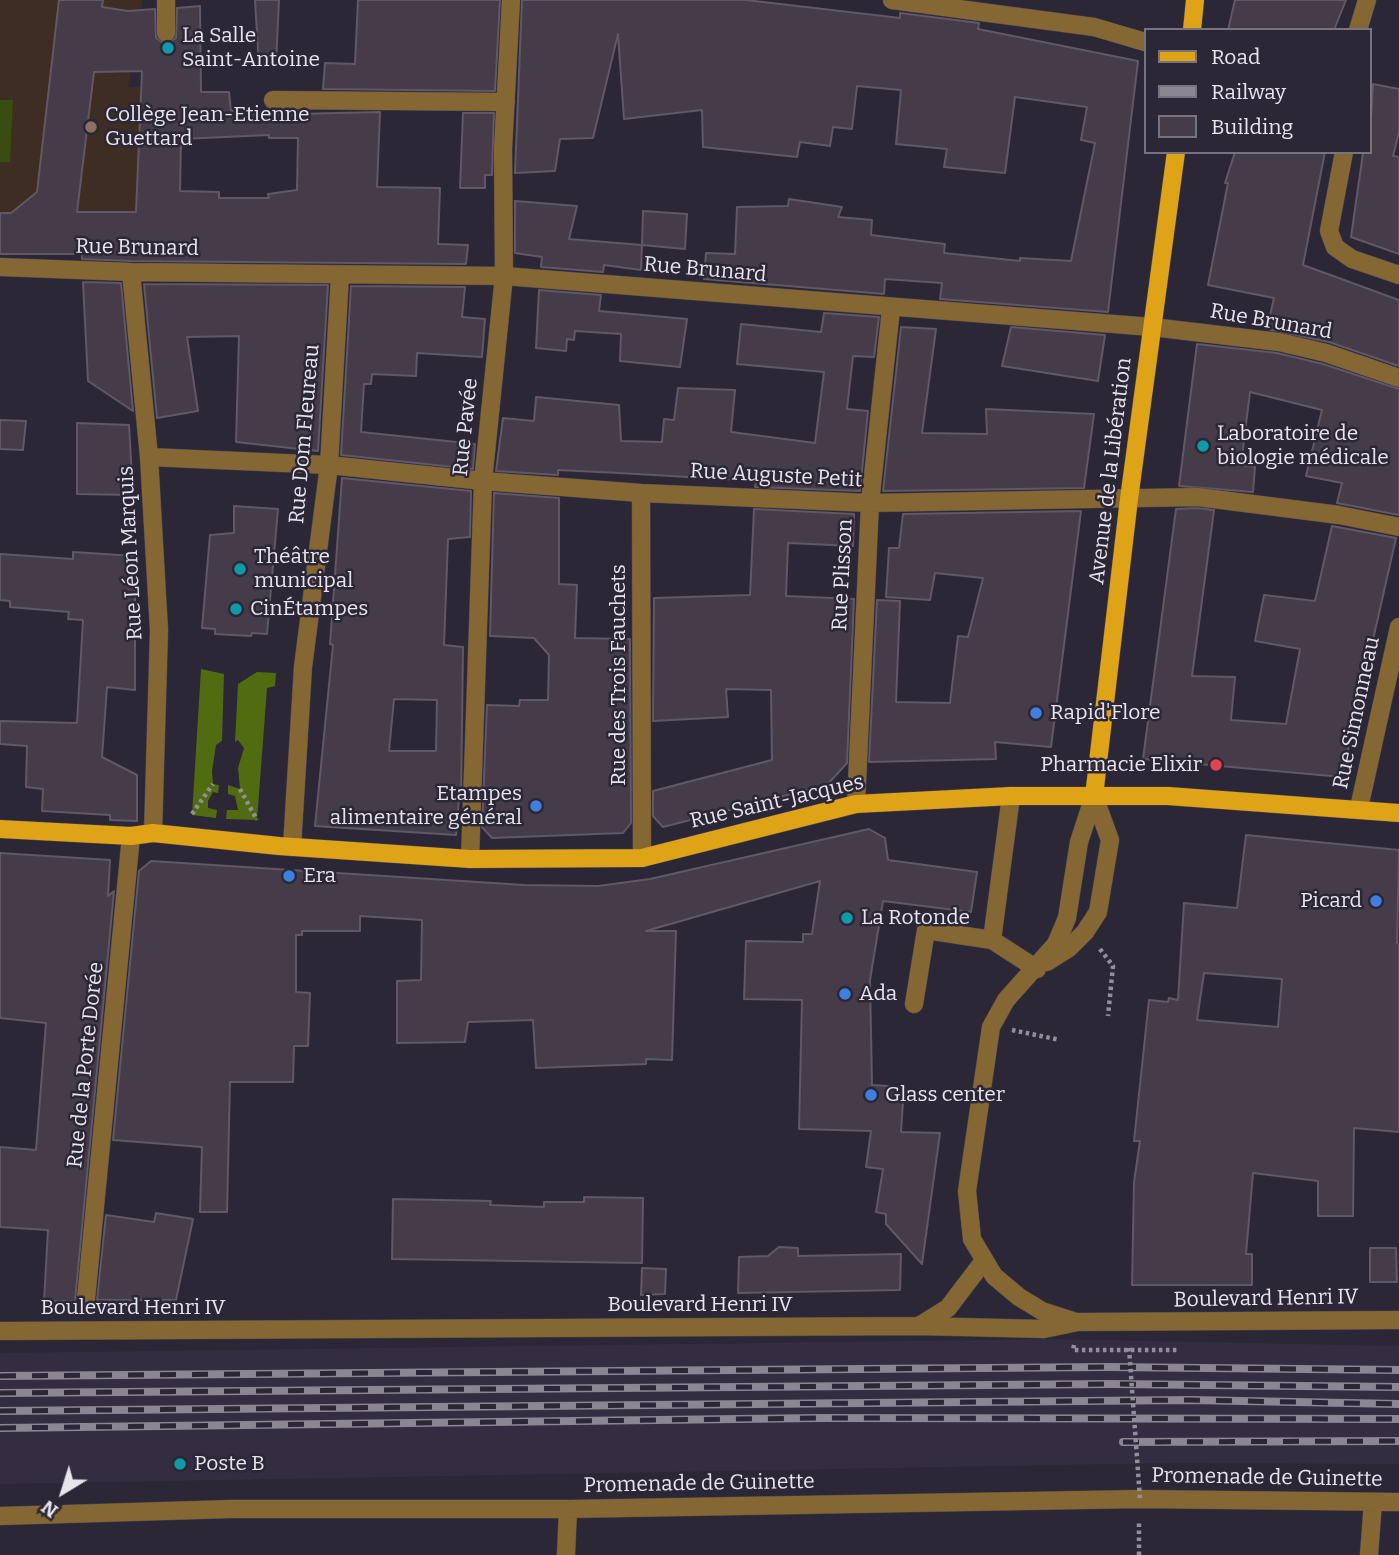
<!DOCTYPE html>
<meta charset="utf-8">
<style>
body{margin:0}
#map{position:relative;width:1399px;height:1555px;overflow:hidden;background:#2c2736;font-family:Bitter,serif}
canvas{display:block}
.legend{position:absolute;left:1144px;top:28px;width:228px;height:126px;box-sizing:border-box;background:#2c2736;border:2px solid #777380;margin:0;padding:9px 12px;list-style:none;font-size:21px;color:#e7e4ee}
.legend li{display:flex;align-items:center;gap:14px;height:35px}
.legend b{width:35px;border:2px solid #777380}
.north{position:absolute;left:28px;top:1457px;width:70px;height:70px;-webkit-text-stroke:5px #2c2736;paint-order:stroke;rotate:218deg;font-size:19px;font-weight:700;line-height:28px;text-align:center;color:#e7e4ee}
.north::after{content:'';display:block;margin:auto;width:24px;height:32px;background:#e7e4ee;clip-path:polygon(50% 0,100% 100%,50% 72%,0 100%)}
</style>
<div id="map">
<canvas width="1399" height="1555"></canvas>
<ul class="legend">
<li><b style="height:9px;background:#dea317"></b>Road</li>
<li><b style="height:9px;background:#8a8692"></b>Railway</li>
<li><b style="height:19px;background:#463b49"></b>Building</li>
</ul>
<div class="north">N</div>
</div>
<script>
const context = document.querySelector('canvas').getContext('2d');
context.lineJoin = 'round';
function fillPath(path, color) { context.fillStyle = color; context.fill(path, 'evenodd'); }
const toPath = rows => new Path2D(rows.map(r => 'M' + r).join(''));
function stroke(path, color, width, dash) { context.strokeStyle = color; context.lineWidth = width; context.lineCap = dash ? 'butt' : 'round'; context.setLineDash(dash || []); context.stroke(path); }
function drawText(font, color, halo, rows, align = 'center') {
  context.font = font + ' Bitter,serif'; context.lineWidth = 5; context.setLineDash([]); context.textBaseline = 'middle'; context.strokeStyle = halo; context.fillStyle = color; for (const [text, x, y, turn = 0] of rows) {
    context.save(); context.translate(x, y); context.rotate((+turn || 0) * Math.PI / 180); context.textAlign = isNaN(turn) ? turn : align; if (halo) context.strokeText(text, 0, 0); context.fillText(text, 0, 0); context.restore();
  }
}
const built = toPath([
 [1054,1339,1399,1346,1399,1464,1175,1463,0,1484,0,1353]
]);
const education = toPath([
 [0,0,143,0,128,87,141,87,182,115,178,255,0,254]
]);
const green = toPath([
 [0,100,13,100,10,162,0,162]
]);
const forest = toPath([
 [201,669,224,674,222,741,216,745,212,771,213,784,219,785,218,793,213,792,208,801,208,808,217,810,216,818,192,815],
 [257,672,276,673,275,686,267,688,257,820,226,819,227,810,238,810,235,796,228,794,228,785,240,789,238,768,244,748,238,740,235,742,238,684]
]);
const building = toPath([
 [59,0,103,0,102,7,128,11,155,9,156,38,165,44,176,38,177,8,200,6,201,92,229,92,231,111,254,109,254,115,380,112,377,187,440,188,438,244,468,245,466,264,131,261,82,259,82,254,0,254,0,213,11,213,37,192,59,0],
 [142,71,136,212,77,212,94,72,142,71],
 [269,135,269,138,298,138,297,190,268,194,269,198,219,198,219,192,180,191,181,139,269,135],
 [255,0,279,0,276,64,259,65,255,0],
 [358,0,500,0,495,91,323,89,325,63,355,64,358,0],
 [522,0,746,0,900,18,900,13,979,23,978,29,1138,61,1108,312,940,299,942,283,885,279,884,294,704,279,706,253,735,254,737,207,788,206,789,199,842,207,838,217,872,220,871,235,945,244,944,253,1020,261,1020,258,1071,261,1095,143,1081,140,1087,107,1015,97,1005,173,944,167,947,149,896,144,901,90,857,86,852,129,833,127,830,146,800,142,797,157,703,147,702,110,624,119,618,34,593,138,560,139,555,171,515,173,522,0],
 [1235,0,1346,0,1334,30,1228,30,1235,0],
 [1373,84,1399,89,1399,132,1393,156,1399,157,1399,254,1351,237,1363,153,1369,153,1373,84],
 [463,113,494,113,492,175,485,175,485,188,460,188,463,113],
 [1235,152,1325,152,1303,265,1399,300,1399,366,1329,342,1267,329,1274,298,1208,285,1228,183,1225,183,1235,152],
 [515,201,577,206,569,239,642,245,641,270,604,265,603,272,541,267,542,257,515,253,515,201],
 [643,211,687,214,685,249,642,245,643,211],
 [83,282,121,283,133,411,88,381,83,282],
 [144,284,328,285,318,451,236,442,239,336,187,337,198,411,157,418,144,284],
 [351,286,465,287,462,317,485,319,482,357,417,353,416,376,372,374,371,384,364,384,361,432,475,444,473,469,341,455,351,286],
 [539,290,601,295,599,311,687,319,680,367,620,361,621,334,575,331,574,340,567,339,566,351,536,348,539,290],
 [824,313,879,317,874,357,853,356,847,409,868,411,860,491,755,487,756,481,619,473,558,470,558,475,496,471,503,418,534,421,536,397,619,405,621,441,662,442,664,419,674,420,678,388,735,390,731,432,815,443,824,372,737,364,741,324,821,332,824,313],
 [901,327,936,329,922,433,987,434,986,409,1094,414,1084,488,883,491,901,327],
 [1011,327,1105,335,1098,381,1002,366,1011,327],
 [1197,344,1277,353,1323,364,1399,389,1399,515,1337,503,1342,483,1306,476,1322,410,1250,392,1241,465,1255,467,1253,492,1179,486,1197,344],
 [0,420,26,421,23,450,0,449,0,420],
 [77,423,129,425,133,495,77,494,77,423],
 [342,478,471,491,470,537,448,539,444,645,463,647,461,801,459,799,456,835,315,826,333,645,330,644,342,478],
 [394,699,437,700,436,751,389,751,394,699],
 [494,493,559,498,559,584,577,585,575,638,630,639,631,823,623,833,492,838,482,827,487,705,519,706,520,700,548,700,549,655,534,638,490,636,494,493],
 [234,506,278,509,267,634,252,633,251,636,215,634,215,629,202,628,210,535,234,533,234,506],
 [1197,508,1214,510,1192,676,1235,677,1231,720,1286,724,1300,649,1255,641,1264,595,1315,601,1332,526,1396,538,1342,777,1143,759,1176,509,1197,508],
 [754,509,854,514,853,546,788,543,786,596,854,599,847,763,827,785,663,827,653,816,653,791,772,760,771,690,726,689,728,717,653,721,654,598,750,595,754,509],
 [1081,511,1051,747,995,742,996,759,869,762,877,600,900,601,896,702,950,703,958,636,968,637,983,578,935,573,930,600,886,597,889,548,899,548,903,514,1081,511],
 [73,552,135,556,135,690,107,687,102,757,137,775,137,821,110,820,110,815,42,811,43,789,26,787,27,746,0,744,0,721,77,723,83,620,68,619,69,612,10,607,10,601,0,600,0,554,73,559,73,552],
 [869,829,885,838,888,860,977,872,971,912,883,901,870,980,872,1085,904,1087,901,1132,940,1133,922,1264,886,1224,886,1214,876,1212,883,1169,866,1167,871,1131,799,1129,802,1000,744,999,746,941,803,942,803,934,812,934,820,881,646,931,676,931,672,1060,646,1059,646,1064,536,1068,533,1020,468,1022,465,1042,397,1043,397,981,421,980,422,920,360,916,360,931,302,931,302,935,296,935,296,992,310,993,308,1046,294,1046,293,1082,230,1082,227,1212,200,1212,202,1147,113,1140,139,871,151,861,524,885,598,886,650,879,869,829],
 [1246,835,1399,850,1397,943,1399,944,1399,1132,1354,1128,1353,1216,1318,1216,1318,1181,1253,1173,1246,1254,1252,1254,1252,1285,1132,1285,1134,1182,1140,1141,1134,1141,1149,1000,1168,1002,1169,998,1178,1000,1184,903,1237,908,1246,835],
 [1204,973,1282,979,1278,1027,1197,1020,1204,973],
 [0,853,110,860,108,896,114,891,75,1301,44,1301,48,1230,0,1227,0,1147,36,1150,46,1023,0,1018,0,853],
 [584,1197,643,1198,642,1263,392,1259,393,1199,491,1201,490,1205,544,1207,544,1202,584,1202,584,1197],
 [156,1213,193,1219,176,1300,97,1300,106,1215,154,1222,156,1213],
 [779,1247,798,1248,798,1256,901,1254,900,1290,738,1293,739,1257,768,1256,779,1247],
 [1370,1248,1396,1248,1397,1282,1370,1282,1370,1248],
 [642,1268,666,1269,665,1294,641,1295,642,1268]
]);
const path = toPath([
 [240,789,257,820],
 [192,814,213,784],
 [1100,949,1113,966,1108,1016],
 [1012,1030,1060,1040],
 [1074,1345,1073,1350,1179,1350],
 [1139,1555,1139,1521]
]);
const minor = toPath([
 [166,0,166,33],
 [892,0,1094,27,1145,42],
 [1358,30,1367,0],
 [273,100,506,102],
 [1344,152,1329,231,1335,247,1352,259,1399,275],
 [0,267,131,272,504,276,1152,327,1279,342,1326,353,1399,378],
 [131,272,149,457,159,630,153,833],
 [149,457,329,465,483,481,641,493,870,503,1198,497,1339,515,1399,527],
 [641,493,642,858],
 [1011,796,992,940,1037,969],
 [856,804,870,503,891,309],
 [1359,808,1399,627],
 [292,847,303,667,329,465,340,275],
 [470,859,483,481,504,276,503,149,511,0],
 [1047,962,1069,948,1085,932,1098,912,1110,840,1094,796],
 [914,1004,926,930,992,940],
 [86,1299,131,836],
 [1076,1322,1042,1311,1019,1297,994,1276,972,1239,967,1191,991,1027,1006,1000,1056,944,1067,918,1079,842,1094,796],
 [919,1326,948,1308,983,1262],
 [0,1331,919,1326,1044,1329,1078,1322,1399,1320],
 [0,1516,231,1509,568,1509,1140,1499,1399,1502],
 [566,1555,568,1509],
 [1369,1555,1373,1502]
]);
const major = toPath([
 [1192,30,1195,0],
 [1094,796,1129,499,1176,152],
 [0,829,131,836,153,833,279,846,470,859,642,858,856,804,1011,796,1168,796,1399,813]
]);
const rail = toPath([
 [0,1376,1107,1367,1399,1370],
 [0,1393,1111,1384,1399,1387],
 [0,1411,1190,1400,1399,1404],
 [0,1428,820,1418,1399,1419],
 [1123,1442,1399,1441]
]);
const pathBridge = toPath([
 [1129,1348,1140,1499]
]);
const markers = [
 [168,48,7,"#0f9aa8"],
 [91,127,7,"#8d6e63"],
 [1203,446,7,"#0f9aa8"],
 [240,569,7,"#0f9aa8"],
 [236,609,7,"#0f9aa8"],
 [1036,713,7,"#3f7fe0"],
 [1216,765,7,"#e0444e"],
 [536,806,7,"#3f7fe0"],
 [289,876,7,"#3f7fe0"],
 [1376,901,7,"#3f7fe0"],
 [847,918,7,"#0f9aa8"],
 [845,994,7,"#3f7fe0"],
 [871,1095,7,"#3f7fe0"],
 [180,1464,7,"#0f9aa8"]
];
const poiNames = [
 ["La Salle",182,36],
 ["Saint-Antoine",182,60],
 ["Collège Jean-Etienne",105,115],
 ["Guettard",105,139],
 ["Laboratoire de",1217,434],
 ["biologie médicale",1217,458],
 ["Théâtre",254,557],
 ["municipal",254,581],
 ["CinÉtampes",250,609],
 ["Rapid'Flore",1050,713],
 ["Pharmacie Elixir",1202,765,"right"],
 ["Etampes",522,794,"right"],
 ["alimentaire général",522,818,"right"],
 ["Era",303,876],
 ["Picard",1362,901,"right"],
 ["La Rotonde",861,918],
 ["Ada",859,994],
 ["Glass center",885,1095],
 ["Poste B",194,1464]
];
const streetNames = [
 ["Rue Brunard",137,248,1],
 ["Rue Brunard",705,270,5],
 ["Rue Brunard",1271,322,10],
 ["Rue Pavée",466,427,-84],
 ["Rue Dom Fleureau",305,434,-85],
 ["Avenue de la Libération",1111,471,-83],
 ["Rue Auguste Petit",776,476,3],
 ["Rue Léon Marquis",131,553,-93],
 ["Rue Plisson",843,575,-87],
 ["Rue des Trois Fauchets",619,675,-90],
 ["Rue Simonneau",1357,713,-78],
 ["Rue Saint-Jacques",777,802,-13],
 ["Rue de la Porte Dorée",86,1065,-84],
 ["Boulevard Henri IV",1266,1299,-1],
 ["Boulevard Henri IV",700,1305],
 ["Boulevard Henri IV",133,1308],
 ["Promenade de Guinette",1267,1478,1],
 ["Promenade de Guinette",699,1484,-1]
];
fillPath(built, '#342c41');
fillPath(education, '#3d2d22');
fillPath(green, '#394d10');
fillPath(forest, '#506b10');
fillPath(building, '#463b49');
stroke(building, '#625766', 2);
stroke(minor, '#4a4553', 19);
stroke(major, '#4a4553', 19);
stroke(path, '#928e9a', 4.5, [3.5, 3.5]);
stroke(minor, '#846732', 18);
stroke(major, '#dea317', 18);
stroke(rail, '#8a8692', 8);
stroke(rail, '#2c2736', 5, [16]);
stroke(pathBridge, '#928e9a', 4.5, [3.5, 3.5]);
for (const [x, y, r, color] of markers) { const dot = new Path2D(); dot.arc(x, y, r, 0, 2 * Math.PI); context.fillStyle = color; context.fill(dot); stroke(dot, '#2c2736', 2.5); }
drawText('21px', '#e7e4ee', '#2c2736', poiNames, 'left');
drawText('21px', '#e7e4ee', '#2c2736', streetNames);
</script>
